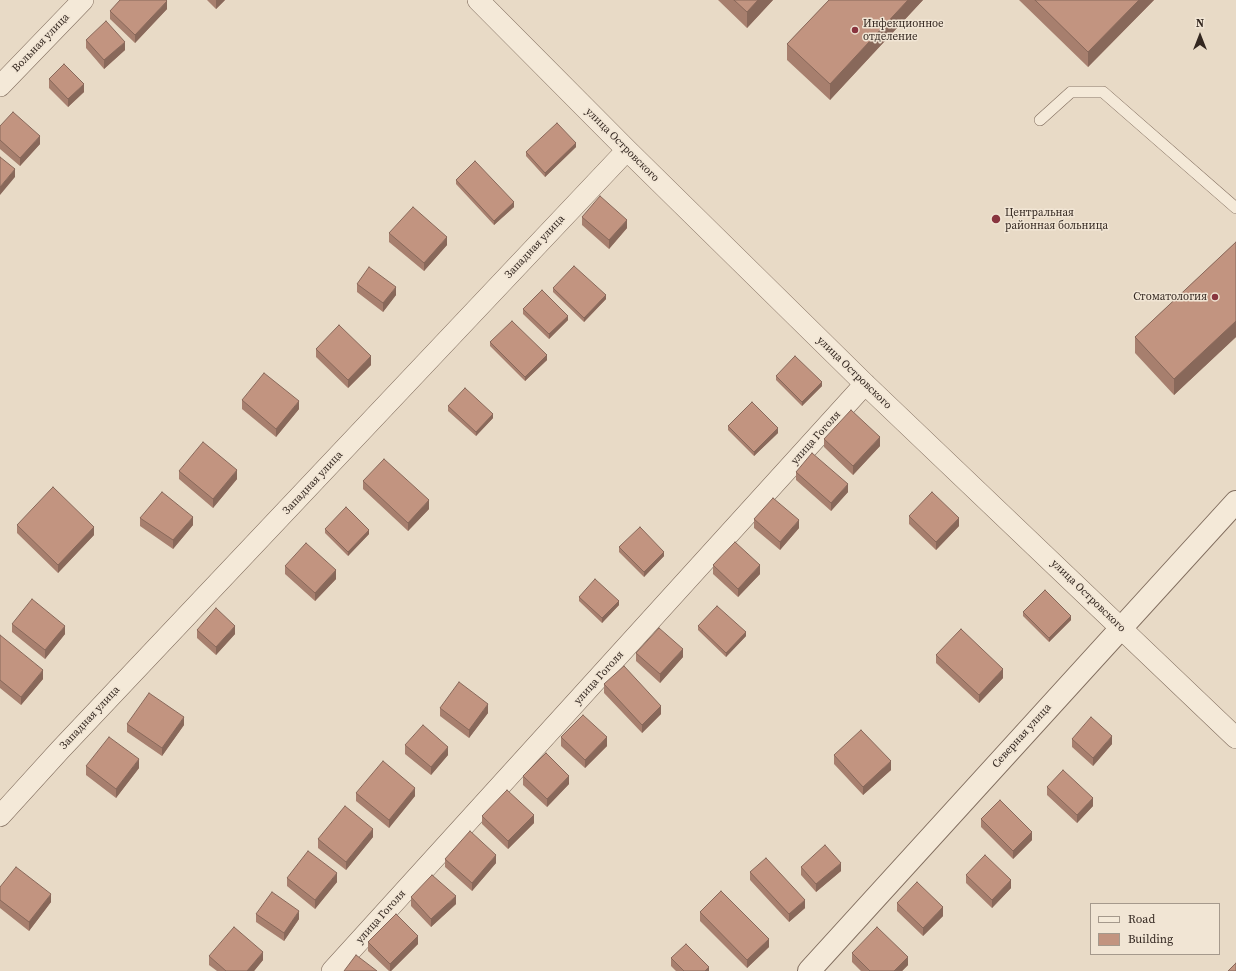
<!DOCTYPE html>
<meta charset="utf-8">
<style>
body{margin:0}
#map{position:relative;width:1236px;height:971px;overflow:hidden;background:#e8dac6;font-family:"Source Serif 4",serif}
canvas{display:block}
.legend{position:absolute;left:1090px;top:903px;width:130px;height:52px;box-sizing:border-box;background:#f1e5d4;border:1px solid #a5998c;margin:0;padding:5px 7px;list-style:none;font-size:12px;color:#332720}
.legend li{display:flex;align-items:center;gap:8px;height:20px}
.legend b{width:20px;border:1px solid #a5998c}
.north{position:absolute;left:1180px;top:16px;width:40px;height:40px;-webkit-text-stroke:3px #f1e5d4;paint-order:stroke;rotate:0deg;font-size:11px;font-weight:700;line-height:16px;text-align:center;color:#332720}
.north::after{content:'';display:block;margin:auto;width:14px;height:18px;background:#332720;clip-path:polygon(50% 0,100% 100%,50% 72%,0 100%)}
</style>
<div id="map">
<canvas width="1236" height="971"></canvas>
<ul class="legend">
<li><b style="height:5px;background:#f4e9d8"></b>Road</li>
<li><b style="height:11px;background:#c29480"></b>Building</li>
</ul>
<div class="north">N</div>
</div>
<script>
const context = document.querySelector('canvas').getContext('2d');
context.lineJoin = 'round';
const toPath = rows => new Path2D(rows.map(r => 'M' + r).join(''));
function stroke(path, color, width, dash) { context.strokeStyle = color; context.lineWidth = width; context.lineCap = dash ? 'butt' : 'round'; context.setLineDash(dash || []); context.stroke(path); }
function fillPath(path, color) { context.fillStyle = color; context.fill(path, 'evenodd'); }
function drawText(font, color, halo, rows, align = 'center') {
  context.font = font + ' "Source Serif 4",serif'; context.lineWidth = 3; context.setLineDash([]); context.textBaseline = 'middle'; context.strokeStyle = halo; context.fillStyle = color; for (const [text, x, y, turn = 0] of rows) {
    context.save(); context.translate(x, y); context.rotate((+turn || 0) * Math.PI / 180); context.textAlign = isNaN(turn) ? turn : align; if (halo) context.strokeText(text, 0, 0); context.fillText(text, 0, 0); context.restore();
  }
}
const service = toPath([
 [1040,120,1071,92,1103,92,1236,208]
]);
const minor = toPath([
 [478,0,627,150,865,384,1236,738],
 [0,86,83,0],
 [0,816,60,750,627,150],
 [332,971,865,384]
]);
const tertiary = toPath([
 [809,971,1236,502]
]);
const wall = toPath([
 [207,0,225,0,216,9],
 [718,0,773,0,747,28],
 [829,0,923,0,830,100,787,60,787,44],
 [1019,0,1154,0,1088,67],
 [167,9,135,43,110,19,110,11],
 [86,40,125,50,104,69,86,48],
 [49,79,84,92,68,107,49,88],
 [0,126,40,144,20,166,0,149],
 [576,147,545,177,526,156,526,152],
 [456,180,514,207,494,225,456,184],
 [582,217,627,228,609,249,582,225],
 [389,233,447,245,424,271,389,242],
 [1236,242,1236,337,1174,395,1135,353,1135,337],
 [357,284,396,295,383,312,357,292],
 [553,288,606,299,584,322,553,292],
 [523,309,568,320,549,339,523,314],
 [490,342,547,360,525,381,490,346],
 [316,349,371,365,348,388,316,357],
 [776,376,822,386,802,406,776,380],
 [242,400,299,409,276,437,242,409],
 [448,406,493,418,476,436,448,411],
 [728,426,778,433,754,456,728,430],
 [824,439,880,446,853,475,824,447],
 [179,471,237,479,213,508,179,479],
 [796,472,848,492,831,511,796,480],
 [363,481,429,509,408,531,363,489],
 [909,516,959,526,936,550,909,524],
 [140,518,193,525,173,549,140,526],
 [754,519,799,528,780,550,754,528],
 [17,525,94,535,58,573,17,533],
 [325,529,369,534,348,556,325,533],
 [619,547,664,556,644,577,619,552],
 [713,565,760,574,738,597,713,574],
 [285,566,336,579,315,601,285,574],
 [579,597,619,605,602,623,579,601],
 [1023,612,1071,620,1049,642,1023,616],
 [12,624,65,634,45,659,12,632],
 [698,626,746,636,726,657,698,630],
 [197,630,235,634,216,655,197,638],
 [0,635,43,679,21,705,0,688],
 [636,653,683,657,660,683,636,661],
 [936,655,1003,678,979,703,936,663],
 [604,684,661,714,642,733,604,693],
 [440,708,488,713,469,738,440,716],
 [127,724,184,725,162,756,127,732],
 [561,737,607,746,585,768,561,746],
 [1072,739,1112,744,1093,766,1072,747],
 [405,745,448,755,431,775,405,754],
 [834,755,891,770,863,795,834,764],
 [86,766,139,768,116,798,86,775],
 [523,776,569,784,547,807,523,785],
 [1047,787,1093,806,1077,823,1047,795],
 [356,793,415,796,389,828,356,801],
 [482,816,534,823,508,849,482,824],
 [981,819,1032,840,1013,859,981,827],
 [373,837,346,870,318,848,318,839],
 [445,859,496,863,472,891,445,867],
 [801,867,841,871,816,892,801,875],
 [750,872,805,908,789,922,750,880],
 [966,875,1011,888,992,908,966,883],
 [287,878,337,882,315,909,287,886],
 [0,887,51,902,29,931,0,908],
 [411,897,456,904,431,927,411,906],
 [897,903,943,916,923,936,897,911],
 [700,912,769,947,747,968,700,921],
 [256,914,299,919,284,941,256,922],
 [368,942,418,944,391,971,389,971,368,951],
 [852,953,908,965,902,971,861,971,852,962],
 [209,956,263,960,254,971,217,971,209,965],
 [671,958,709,971,676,971,671,966]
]);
const shadedWall = toPath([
 [216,0,225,0,216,9],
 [758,0,773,0,747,28,747,12],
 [908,0,923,0,830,100,830,84],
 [1139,0,1154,0,1088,67,1088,52],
 [167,1,167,9,135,43,135,35],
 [125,42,125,50,104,69,104,60],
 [84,84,84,92,68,107,68,99],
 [40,136,40,144,20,166,20,158],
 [576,143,576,147,545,177,545,173],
 [15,169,15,177,0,195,0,187],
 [514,202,514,207,494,225,494,221],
 [627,220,627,228,609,249,609,240],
 [447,237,447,245,424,271,424,263],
 [396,287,396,295,383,312,383,303],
 [606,295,606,299,584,322,584,318],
 [568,316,568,320,549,339,549,334],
 [1236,321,1236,337,1174,395,1174,379],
 [547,355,547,360,525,381,525,377],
 [371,356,371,365,348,388,348,380],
 [822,382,822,386,802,406,802,402],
 [299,401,299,409,276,437,276,429],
 [493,414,493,418,476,436,476,432],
 [778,428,778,433,754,456,754,452],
 [880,437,880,446,853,475,853,466],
 [237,470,237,479,213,508,213,499],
 [848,484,848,492,831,511,831,503],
 [429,500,429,509,408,531,408,523],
 [193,517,193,525,173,549,173,540],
 [959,518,959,526,936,550,936,542],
 [799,520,799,528,780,550,780,542],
 [94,527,94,535,58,573,58,565],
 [369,530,369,534,348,556,348,552],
 [664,552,664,556,644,577,644,572],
 [760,565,760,574,738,597,738,589],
 [336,570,336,579,315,601,315,593],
 [619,601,619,605,602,623,602,618],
 [1071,616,1071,620,1049,642,1049,638],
 [65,626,65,634,45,659,45,650],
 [235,626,235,634,216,655,216,647],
 [746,632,746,636,726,657,726,653],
 [683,649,683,657,660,683,660,674],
 [1003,669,1003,678,979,703,979,695],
 [43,670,43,679,21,705,21,697],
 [488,704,488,713,469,738,469,730],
 [661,706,661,714,642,733,642,725],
 [184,717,184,725,162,756,162,748],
 [1112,736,1112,744,1093,766,1093,758],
 [607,737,607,746,585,768,585,760],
 [448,747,448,755,431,775,431,767],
 [139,759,139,768,116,798,116,789],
 [891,761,891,770,863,795,863,787],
 [569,776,569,784,547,807,547,799],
 [415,788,415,796,389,828,389,820],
 [1093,798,1093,806,1077,823,1077,815],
 [534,815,534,823,508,849,508,841],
 [373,829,373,837,346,870,346,862],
 [1032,832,1032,840,1013,859,1013,851],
 [496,855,496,863,472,891,472,883],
 [841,863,841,871,816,892,816,884],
 [337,873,337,882,315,909,315,900],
 [1011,880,1011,888,992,908,992,900],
 [51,894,51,902,29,931,29,922],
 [456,896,456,904,431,927,431,919],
 [805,900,805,908,789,922,789,914],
 [943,907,943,916,923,936,923,928],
 [299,911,299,919,284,941,284,933],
 [418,936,418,944,391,971,390,971,390,964],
 [769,939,769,947,747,968,747,960],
 [263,952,263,960,254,971,247,971],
 [908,957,908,965,902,971,894,971],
 [709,967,709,971,705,971]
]);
const building = toPath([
 [120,0,166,0,167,1,135,35,110,11,120,0],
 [734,0,758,0,747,12,734,0],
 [829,0,908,0,830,84,787,44,829,0],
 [1035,0,1139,0,1088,52,1035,0],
 [106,21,125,42,104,60,86,40,106,21],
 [64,64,84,84,68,99,49,79,64,64],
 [13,112,40,136,20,158,0,140,0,126,13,112],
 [557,123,576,143,545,173,526,152,557,123],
 [0,157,15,169,0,187,0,157],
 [475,161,514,202,494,221,456,180,475,161],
 [600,196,627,220,609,240,582,217,600,196],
 [413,207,447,237,424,263,389,233,413,207],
 [1236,242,1236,321,1174,379,1135,337,1236,242],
 [574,266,606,295,584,318,553,288,574,266],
 [369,267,396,287,383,303,357,284,369,267],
 [542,290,568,316,549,334,523,309,542,290],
 [512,321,547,355,525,377,490,342,512,321],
 [339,325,371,356,348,380,316,349,339,325],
 [795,356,822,382,802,402,776,376,795,356],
 [264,373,299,401,276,429,242,400,264,373],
 [465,388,493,414,476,432,448,406,465,388],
 [752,402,778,428,754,452,728,426,752,402],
 [851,410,880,437,853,466,824,439,851,410],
 [203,442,237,470,213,499,179,471,203,442],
 [812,453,848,484,831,503,796,472,812,453],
 [384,459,429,500,408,523,363,481,384,459],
 [53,487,94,527,58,565,17,525,53,487],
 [162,492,193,517,173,540,140,518,162,492],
 [932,492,959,518,936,542,909,516,932,492],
 [773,498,799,520,780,542,754,519,773,498],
 [346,507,369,530,348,552,325,529,346,507],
 [640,527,664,552,644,572,619,547,640,527],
 [735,542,760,565,738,589,713,565,735,542],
 [306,543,336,570,315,593,285,566,306,543],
 [595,579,619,601,602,618,579,597,595,579],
 [1045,590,1071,616,1049,638,1023,612,1045,590],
 [32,599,65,626,45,650,12,624,32,599],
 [717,606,746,632,726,653,698,626,717,606],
 [216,608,235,626,216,647,197,630,216,608],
 [659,628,683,649,660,674,636,653,659,628],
 [961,629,1003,669,979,695,936,655,961,629],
 [0,635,43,670,21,697,0,680,0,635],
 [624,666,661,706,642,725,604,684,624,666],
 [459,682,488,704,469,730,440,708,459,682],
 [149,693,184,717,162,748,127,724,149,693],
 [583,715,607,737,585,760,561,737,583,715],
 [1091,717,1112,736,1093,758,1072,739,1091,717],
 [423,725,448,747,431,767,405,745,423,725],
 [861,730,891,761,863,787,834,755,861,730],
 [109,737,139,759,116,789,86,766,109,737],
 [546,753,569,776,547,799,523,776,546,753],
 [383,761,415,788,389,820,356,793,383,761],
 [1063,770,1093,798,1077,815,1047,787,1063,770],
 [507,790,534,815,508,841,482,816,507,790],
 [1000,800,1032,832,1013,851,981,819,1000,800],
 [345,806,373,829,346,862,318,839,345,806],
 [470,831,496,855,472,883,445,859,470,831],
 [825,845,841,863,816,884,801,867,825,845],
 [308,851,337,873,315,900,287,878,308,851],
 [985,855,1011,880,992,900,966,875,985,855],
 [766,858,805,900,789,914,750,872,766,858],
 [16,867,51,894,29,922,0,900,0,887,16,867],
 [432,875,456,896,431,919,411,897,432,875],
 [917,882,943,907,923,928,897,903,917,882],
 [721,891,769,939,747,960,700,912,721,891],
 [272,892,299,911,284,933,256,914,272,892],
 [396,914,418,936,390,964,368,942,396,914],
 [234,927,263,952,247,971,226,971,209,956,234,927],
 [877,927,908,957,894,971,870,971,852,953,877,927],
 [686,944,709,967,705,971,684,971,671,958,686,944],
 [356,955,377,971,344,971,356,955],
 [1236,963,1236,971,1228,971,1236,963]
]);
const markers = [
 [855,30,4,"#89353f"],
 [996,219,5,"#89353f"],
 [1215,297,4,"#89353f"]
];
const poiNames = [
 ["Инфекционное",863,24],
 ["отделение",863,37],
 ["Центральная",1005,213],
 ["районная больница",1005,226],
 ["Стоматология",1207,297,"right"]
];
const streetNames = [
 ["Вольная улица",41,43,-46],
 ["улица Островского",622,145,45],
 ["Западная улица",535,247,-47],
 ["улица Островского",854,373,44],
 ["улица Гоголя",816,438,-48],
 ["Западная улица",313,483,-47],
 ["улица Островского",1088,596,44],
 ["улица Гоголя",599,678,-48],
 ["Западная улица",90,718,-47],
 ["Северная улица",1022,736,-48],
 ["улица Гоголя",381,917,-48]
];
stroke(service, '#816d5e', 12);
stroke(minor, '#816d5e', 22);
stroke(tertiary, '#816d5e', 24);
stroke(service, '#f4e9d8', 11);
stroke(minor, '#f4e9d8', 21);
stroke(tertiary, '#f4e9d8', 22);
fillPath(wall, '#a77f6e');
fillPath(shadedWall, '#88685a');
fillPath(building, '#c29480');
stroke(building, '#88685a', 1);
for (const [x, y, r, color] of markers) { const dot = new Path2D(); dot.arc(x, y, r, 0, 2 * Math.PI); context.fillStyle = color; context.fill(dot); stroke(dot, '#f1e5d4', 1.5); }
drawText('11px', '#332720', '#f1e5d4', poiNames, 'left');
drawText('11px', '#332720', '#f1e5d4', streetNames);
</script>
